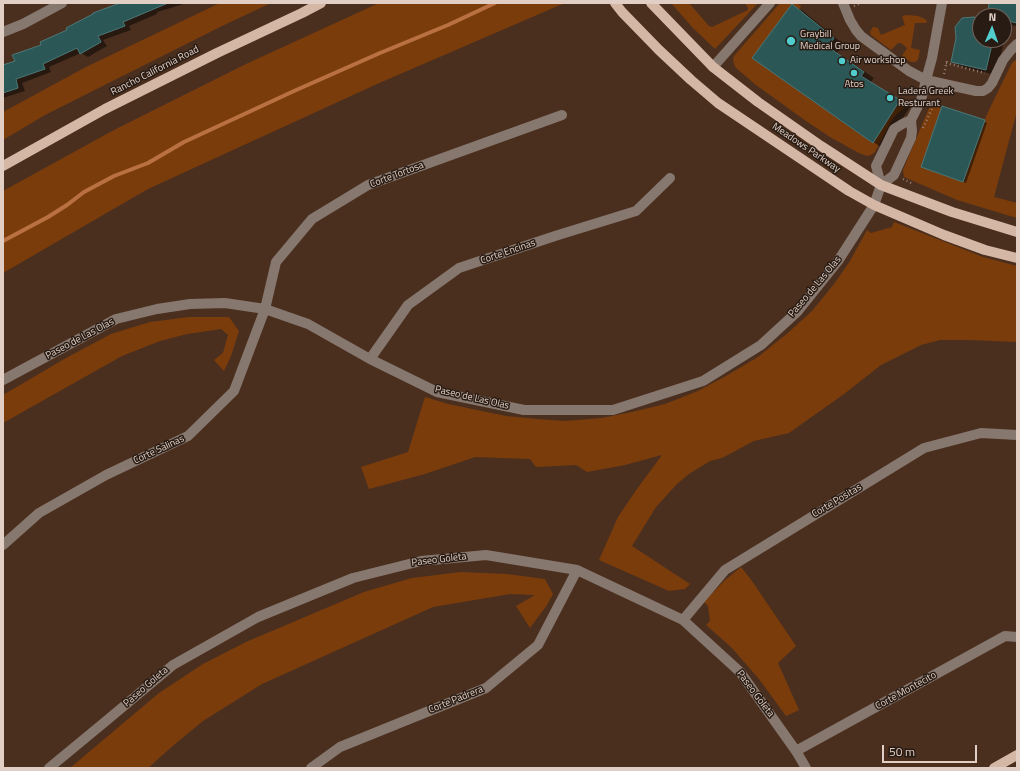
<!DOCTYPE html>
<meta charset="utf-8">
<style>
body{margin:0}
#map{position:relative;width:1020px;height:771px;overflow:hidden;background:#4b2f1e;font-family:"Titillium Web",sans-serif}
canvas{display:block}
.frame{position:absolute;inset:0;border:4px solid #e1cfc5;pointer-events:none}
.north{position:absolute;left:972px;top:8px;width:40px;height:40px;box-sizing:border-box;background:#271b13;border:1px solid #71635a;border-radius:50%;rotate:2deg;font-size:11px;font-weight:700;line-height:16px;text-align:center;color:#e1cfc5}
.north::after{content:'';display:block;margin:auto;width:14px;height:18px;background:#52cdcd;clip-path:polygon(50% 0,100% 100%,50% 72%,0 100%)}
.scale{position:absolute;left:882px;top:745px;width:95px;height:18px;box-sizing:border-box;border:2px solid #e1cfc5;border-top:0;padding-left:5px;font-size:12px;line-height:14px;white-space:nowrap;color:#e1cfc5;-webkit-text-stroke:3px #271b13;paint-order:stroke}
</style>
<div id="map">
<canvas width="1020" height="771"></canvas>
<div class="frame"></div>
<div class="north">N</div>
<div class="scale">50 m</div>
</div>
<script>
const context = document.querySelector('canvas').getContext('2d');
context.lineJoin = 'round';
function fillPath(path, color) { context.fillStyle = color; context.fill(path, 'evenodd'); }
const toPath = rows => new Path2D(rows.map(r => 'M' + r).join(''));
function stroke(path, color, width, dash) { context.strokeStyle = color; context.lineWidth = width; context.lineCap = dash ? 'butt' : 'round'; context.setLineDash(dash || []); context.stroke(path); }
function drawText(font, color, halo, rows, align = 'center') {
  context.font = font + ' "Titillium Web",sans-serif'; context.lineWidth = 3; context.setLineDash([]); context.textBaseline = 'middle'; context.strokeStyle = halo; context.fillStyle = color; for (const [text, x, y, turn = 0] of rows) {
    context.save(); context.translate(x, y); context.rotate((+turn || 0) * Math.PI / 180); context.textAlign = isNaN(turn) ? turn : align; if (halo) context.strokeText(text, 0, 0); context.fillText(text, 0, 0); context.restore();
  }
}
const green = toPath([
 [220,3,271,3,222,26,45,115,3,140,3,112,86,67],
 [379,3,567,3,560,5,377,84,148,189,3,273,3,191,114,130,246,64],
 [671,3,689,3,709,26,712,27,748,10,748,8,745,3,758,3,715,49,693,28],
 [780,3,797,3,801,6,799,10,792,4,752,58,872,143,900,100,908,102,905,107,896,115,890,123,875,152,871,155,867,156,859,153,830,137,806,121,756,85,735,67,733,59,734,56],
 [906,15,918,16,925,19,927,21,926,23,915,23,911,48,920,50,918,60,915,62,911,62,902,57,902,56,907,48,901,43,898,43,891,50,871,35,870,32,873,27,875,27,878,28,881,35,905,25,902,16],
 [1017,59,1017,111,994,197,1017,203,1017,218,957,200,904,177,903,170,932,101,942,106,921,167,963,182,987,114,1012,63],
 [894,222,983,257,1017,266,1017,342,969,340,940,340,921,345,881,365,844,394,789,433,754,441,722,458,710,461,689,474,677,484,656,507,632,546,690,584,685,589,669,591,599,560,618,517,637,489,662,455,625,465,587,472,576,465,536,467,530,459,475,457,425,474,369,489,361,467,408,452,425,397,448,404,506,416,537,419,565,421,602,418,632,412,665,404,698,391,726,376,758,357,789,332,812,311,834,284,850,261,867,230,871,233,892,227],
 [189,317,229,317,239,331,231,356,224,371,214,360,223,353,228,335,221,329,187,334,160,341,122,356,3,423,3,395,66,358,111,334,150,322],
 [741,567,752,581,796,646,778,663,799,710,786,716,759,679,732,648,706,625,710,621,708,606,704,602,724,581],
 [461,572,507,574,545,579,553,594,547,605,530,628,516,606,535,595,510,594,433,607,262,684,203,721,175,744,148,768,70,768,159,693,203,664,246,642,364,592,412,578]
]);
const shadow = toPath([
 [122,3,187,3,157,12,157,14,129,26,131,30,103,40,107,46,88,57,81,53,49,67,51,72,22,83,25,91,3,98,3,66,16,62,68,30],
 [991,3,1017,3,1017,26,1008,25,996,75,962,67,952,61,980,22,980,40,1004,40,1004,16,989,16],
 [793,6,803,11,843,44,837,53,874,78,871,82,910,107,883,148,873,142],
 [984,121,987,123,966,183,922,167]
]);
const stream = toPath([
 [3,241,48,217,67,205,84,192,114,176,148,163,184,142,294,91,380,53,448,25,495,3]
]);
const building = toPath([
 [120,3,168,3,123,22,125,26,98,36,101,42,80,54,77,48,43,64,45,69,16,79,18,88,3,93,3,65,15,61,12,55,41,45,40,42,67,30,66,28,93,14,93,13,120,3],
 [989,3,1017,3,1017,23,1004,20,1004,16,988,16,989,3],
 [792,4,834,38,828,47,864,72,861,76,900,100,873,143,752,58,792,4],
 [974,17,980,22,980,40,993,40,986,70,951,62,956,38,955,27,962,18,974,17],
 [942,106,985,120,963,182,921,167,942,106]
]);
const path = toPath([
 [854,6,861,3],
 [946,63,985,73],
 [944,74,947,61],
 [923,128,935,102],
 [903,179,913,184]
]);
const minor = toPath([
 [843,3,850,20,856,30,861,36,869,42,909,71,926,80,976,91,983,91,988,88,992,83,1003,60,1011,50,1017,44],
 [3,32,23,24,62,3],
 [713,67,770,3],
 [881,185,894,175,911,138,912,131,911,120,921,100,926,80,932,58,942,3],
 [881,185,876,166,894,129,904,123,911,120],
 [370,359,408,305,459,268,555,236,636,211,670,178],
 [3,380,116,319,157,309,190,304,225,303,265,309,308,324,370,359,437,392,524,410,613,410,703,381,761,345,798,311,838,261,874,205,881,185],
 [3,545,39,513,106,475,188,436,234,391,265,309,276,262,312,219,368,185,562,115],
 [683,620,725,570,924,448,981,433,1017,435],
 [796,751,1005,636,1017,637],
 [49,768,106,721,173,665,258,617,353,578,421,561,486,555,577,570,683,620,740,672,796,751,806,768],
 [311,768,340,747,486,688,538,645,577,570]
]);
const major = toPath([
 [615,3,622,12,659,50,691,80,718,103,849,191,874,205,944,235,985,250,1017,258],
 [651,3,713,67,758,102,821,146,881,185,952,212,1017,232],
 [3,166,105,109,217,53,302,13,321,3],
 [994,768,1017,755]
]);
const markers = [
 [791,41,5,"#52cdcd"],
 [842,61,4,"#52cdcd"],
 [854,73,4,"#52cdcd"],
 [890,98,4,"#52cdcd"]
];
const poiNames = [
 ["Graybill",800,35],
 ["Medical Group",800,47],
 ["Air workshop",850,61],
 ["Atos",854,85,"center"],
 ["Laderá Greek",898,92],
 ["Resturant",898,104]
];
const streetNames = [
 ["Rancho California Road",155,71,-27],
 ["Meadows Parkway",806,148,34],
 ["Corte Tortosa",397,175,-21],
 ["Corte Encinas",508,252,-19],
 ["Paseo de Las Olas",815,287,-50],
 ["Paseo de Las Olas",80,339,-28],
 ["Paseo de Las Olas",472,398,13],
 ["Corte Salinas",159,450,-25],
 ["Corte Positas",837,501,-31],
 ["Paseo Goleta",439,560,-7],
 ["Paseo Goleta",146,687,-41],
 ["Corte Montecito",906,691,-29],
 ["Paseo Goleta",755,694,53],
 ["Corte Padrera",456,700,-22]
];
fillPath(green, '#7b3c0c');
fillPath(shadow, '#0007');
stroke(stream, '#ba7142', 4);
fillPath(building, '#2b5757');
stroke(building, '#4c7878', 1);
stroke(path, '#957e71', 2.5, [1, 3]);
stroke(minor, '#86776f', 10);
stroke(major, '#d5b7a6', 10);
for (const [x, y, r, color] of markers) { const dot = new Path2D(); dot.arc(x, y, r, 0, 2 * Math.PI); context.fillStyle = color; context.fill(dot); stroke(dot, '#271b13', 1.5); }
drawText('10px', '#e1cfc5', '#271b13', poiNames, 'left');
drawText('10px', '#e1cfc5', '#271b13', streetNames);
</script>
